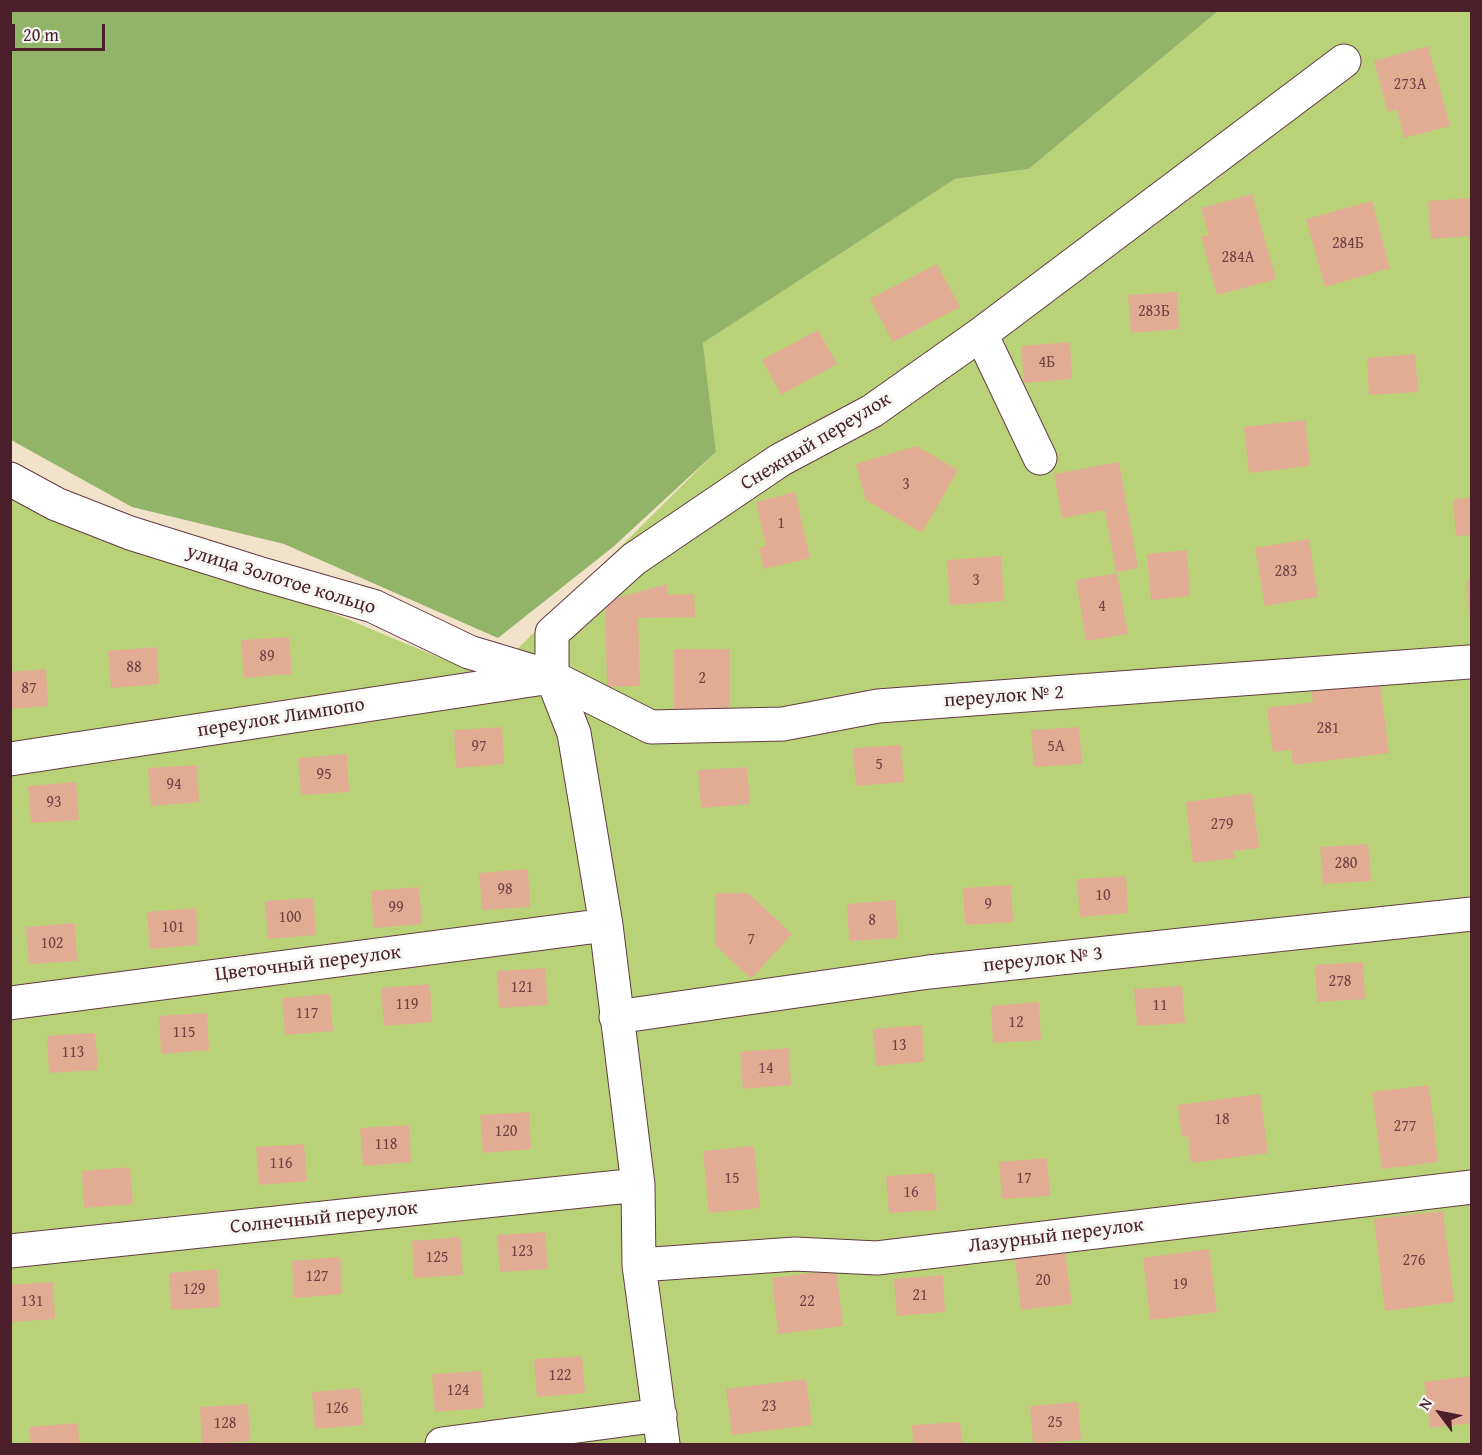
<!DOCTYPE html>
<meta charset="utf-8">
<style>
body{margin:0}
#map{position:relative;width:1482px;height:1455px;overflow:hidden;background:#f2e2c9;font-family:"Gentium Book Plus",serif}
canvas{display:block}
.frame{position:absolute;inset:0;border:12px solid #4a1f2b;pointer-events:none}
.north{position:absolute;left:1410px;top:1383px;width:60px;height:60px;-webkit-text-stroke:4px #f6f6f2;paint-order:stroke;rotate:302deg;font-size:16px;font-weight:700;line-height:24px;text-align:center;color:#4a1f2b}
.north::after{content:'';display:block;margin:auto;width:21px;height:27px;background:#4a1f2b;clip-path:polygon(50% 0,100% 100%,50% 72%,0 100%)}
.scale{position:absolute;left:12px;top:24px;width:93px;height:27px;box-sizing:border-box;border:3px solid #4a1f2b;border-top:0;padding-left:8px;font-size:18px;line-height:21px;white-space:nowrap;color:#4a1f2b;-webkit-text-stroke:4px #f6f6f2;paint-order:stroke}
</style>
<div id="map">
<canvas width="1482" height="1455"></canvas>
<div class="frame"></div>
<div class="north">N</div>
<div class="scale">20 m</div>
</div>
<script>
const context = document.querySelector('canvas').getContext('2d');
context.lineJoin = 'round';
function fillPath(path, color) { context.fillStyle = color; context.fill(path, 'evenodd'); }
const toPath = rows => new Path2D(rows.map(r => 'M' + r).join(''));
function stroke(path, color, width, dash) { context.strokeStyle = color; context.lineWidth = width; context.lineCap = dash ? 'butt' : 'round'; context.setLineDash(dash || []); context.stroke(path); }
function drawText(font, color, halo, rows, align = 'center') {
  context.font = font + ' "Gentium Book Plus",serif'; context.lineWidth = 6; context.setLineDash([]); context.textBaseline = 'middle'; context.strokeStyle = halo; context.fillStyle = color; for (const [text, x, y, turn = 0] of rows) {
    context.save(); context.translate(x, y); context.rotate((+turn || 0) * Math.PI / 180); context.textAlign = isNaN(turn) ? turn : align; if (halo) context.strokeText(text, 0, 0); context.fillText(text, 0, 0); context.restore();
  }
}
const green = toPath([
 [1218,11,1471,11,1471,1444,11,1444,11,490,102,531,340,616,488,678,716,452,703,343,955,179,1029,169]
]);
const forest = toPath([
 [11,10,1218,10,1218,11,1029,169,955,179,703,343,716,452,613,547,498,638,284,544,132,507,11,440]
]);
const building = toPath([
 [1428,46,1450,126,1404,138,1397,109,1388,112,1374,61],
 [1252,194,1276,279,1217,295,1201,236,1209,235,1201,208],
 [1472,198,1472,236,1431,239,1428,201],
 [1372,201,1390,268,1325,287,1306,219],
 [937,264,960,307,893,342,870,299],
 [1177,292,1179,329,1131,333,1128,295],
 [818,330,837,364,781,395,762,360],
 [1070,342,1072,379,1024,383,1021,346],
 [1415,354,1418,392,1369,395,1367,358],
 [1305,420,1310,466,1249,473,1244,427],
 [916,446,958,470,922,533,866,500,856,464],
 [1119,462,1138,568,1116,572,1105,510,1062,518,1054,474],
 [795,492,810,558,764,569,759,548,766,546,756,502],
 [1472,498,1472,535,1456,536,1453,499],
 [1309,539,1318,597,1265,606,1255,548],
 [1187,550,1190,596,1151,600,1147,554],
 [1001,556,1004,601,950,605,947,560],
 [1117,573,1128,634,1086,641,1076,580],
 [1467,579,1472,579,1472,616,1469,616],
 [667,584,668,595,694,594,695,617,638,618,640,686,607,687,605,601],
 [289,637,292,674,244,678,241,640],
 [157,647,159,684,111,688,108,651],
 [674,649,729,649,729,710,674,710],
 [46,669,48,706,10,709,10,672],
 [1380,683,1389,753,1293,765,1291,750,1273,752,1267,708,1313,702,1311,692],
 [502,727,504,764,456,768,454,730],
 [1079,727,1082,764,1034,767,1031,730],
 [901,745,904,782,856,786,853,748],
 [347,754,349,792,301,795,298,758],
 [197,765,199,802,151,806,148,768],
 [747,767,750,804,701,808,698,770],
 [76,782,79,820,31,823,28,786],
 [1252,793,1259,848,1234,851,1235,858,1193,863,1186,802],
 [1368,844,1371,881,1323,884,1320,847],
 [528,869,530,907,482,910,479,873],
 [1126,876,1128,913,1080,917,1077,879],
 [1011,885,1013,922,965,925,963,888],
 [419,887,422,924,374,928,371,891],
 [715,893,748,893,792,934,751,979,715,945],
 [313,898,316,935,268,939,265,901],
 [895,900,898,938,849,941,847,904],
 [196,908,198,945,150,949,147,912],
 [75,923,77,961,29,964,26,927],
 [1363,962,1365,999,1317,1002,1315,965],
 [545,968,548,1005,499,1008,497,971],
 [430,984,432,1022,384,1026,381,988],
 [1182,986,1185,1023,1137,1026,1134,989],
 [330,994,333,1031,285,1035,282,998],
 [1039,1002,1041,1040,993,1043,991,1006],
 [207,1013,209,1050,161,1054,159,1016],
 [922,1025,924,1062,876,1066,873,1029],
 [95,1033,98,1070,49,1073,47,1036],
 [789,1048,791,1085,743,1089,740,1052],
 [1429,1085,1438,1162,1382,1169,1372,1092],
 [1260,1094,1268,1153,1191,1163,1188,1136,1182,1137,1178,1105],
 [529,1112,531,1149,483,1153,480,1115],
 [409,1125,411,1162,363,1166,360,1128],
 [304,1144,307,1181,259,1185,256,1147],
 [754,1146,760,1208,709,1213,703,1151],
 [1047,1158,1050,1196,1002,1199,999,1162],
 [130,1167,133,1204,84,1208,82,1171],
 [934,1173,937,1210,889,1213,886,1176],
 [1443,1211,1454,1302,1385,1311,1374,1219],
 [545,1232,548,1269,500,1272,497,1235],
 [460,1237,463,1275,414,1278,412,1241],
 [1209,1249,1217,1312,1150,1320,1143,1258],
 [1065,1252,1072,1304,1021,1310,1015,1259],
 [340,1257,342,1294,294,1298,292,1261],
 [217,1269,220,1307,171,1310,169,1273],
 [836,1270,843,1326,778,1334,772,1278],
 [943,1275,945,1312,897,1316,894,1279],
 [53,1282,55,1319,10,1322,10,1285],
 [582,1356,585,1393,537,1397,534,1359],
 [481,1371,484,1408,435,1412,432,1374],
 [1472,1376,1472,1423,1430,1428,1424,1382],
 [806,1379,812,1425,732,1435,726,1389],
 [360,1388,363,1425,315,1429,312,1392],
 [1078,1402,1081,1440,1033,1443,1030,1406],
 [248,1404,250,1441,202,1444,200,1407],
 [960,1422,962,1444,913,1444,912,1425],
 [78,1423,79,1444,31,1444,29,1427]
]);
const minor = toPath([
 [981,334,1344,61],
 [10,479,56,504,130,533,258,573,373,606,469,652,552,677,651,727,783,724,878,706,1469,662],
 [10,759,544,678],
 [10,1003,606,925],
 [616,1017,929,972,1472,914],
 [10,1251,638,1185],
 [639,1265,795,1254,877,1258,1472,1187],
 [442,1444,660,1415],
 [663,1444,639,1265,638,1185,606,925,574,733,552,677,552,633,634,559,780,460,872,411,981,334,1040,458]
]);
const numberNames = [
 ["273А",1410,85],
 ["284Б",1348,244],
 ["284А",1238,258],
 ["283Б",1154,312],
 ["4Б",1047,363],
 ["3",906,485],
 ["1",781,524],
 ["283",1286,572],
 ["3",976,581],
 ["4",1102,607],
 ["89",267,657],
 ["88",134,668],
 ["2",702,679],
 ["87",29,689],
 ["281",1328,729],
 ["97",479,747],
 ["5А",1056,747],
 ["5",879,765],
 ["95",324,775],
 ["94",174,785],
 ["93",54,803],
 ["279",1222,825],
 ["280",1346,864],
 ["98",505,890],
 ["10",1103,896],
 ["9",988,905],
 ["99",396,908],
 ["100",290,918],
 ["8",872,921],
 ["101",173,928],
 ["7",751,940],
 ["102",52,944],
 ["278",1340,982],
 ["121",522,988],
 ["119",407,1005],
 ["11",1160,1006],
 ["117",307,1014],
 ["12",1016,1023],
 ["115",184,1033],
 ["13",899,1046],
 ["113",73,1053],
 ["14",766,1069],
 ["18",1222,1120],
 ["277",1405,1127],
 ["120",506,1132],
 ["118",386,1145],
 ["116",281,1164],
 ["15",732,1179],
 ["17",1024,1179],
 ["16",911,1193],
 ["123",522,1252],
 ["125",437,1258],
 ["276",1414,1261],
 ["127",317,1277],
 ["20",1043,1281],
 ["19",1180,1285],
 ["129",194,1290],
 ["21",920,1296],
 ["131",32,1302],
 ["22",807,1302],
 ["122",560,1376],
 ["124",458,1391],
 ["23",769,1407],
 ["126",337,1409],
 ["25",1055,1423],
 ["128",225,1424]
];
const streetNames = [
 ["Снежный переулок",816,442,-31],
 ["улица Золотое кольцо",281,580,17],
 ["переулок № 2",1004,697,-4],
 ["переулок Лимпопо",281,718,-9],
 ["переулок № 3",1043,960,-6],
 ["Цветочный переулок",308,964,-7],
 ["Солнечный переулок",324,1218,-6],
 ["Лазурный переулок",1056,1236,-7]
];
fillPath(green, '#b9d278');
fillPath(forest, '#92b468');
fillPath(building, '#e2ac94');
stroke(minor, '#633c43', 35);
stroke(minor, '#fff', 33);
drawText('16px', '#704245', null, numberNames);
drawText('20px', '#4a1f2b', '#f6f6f2', streetNames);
</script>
